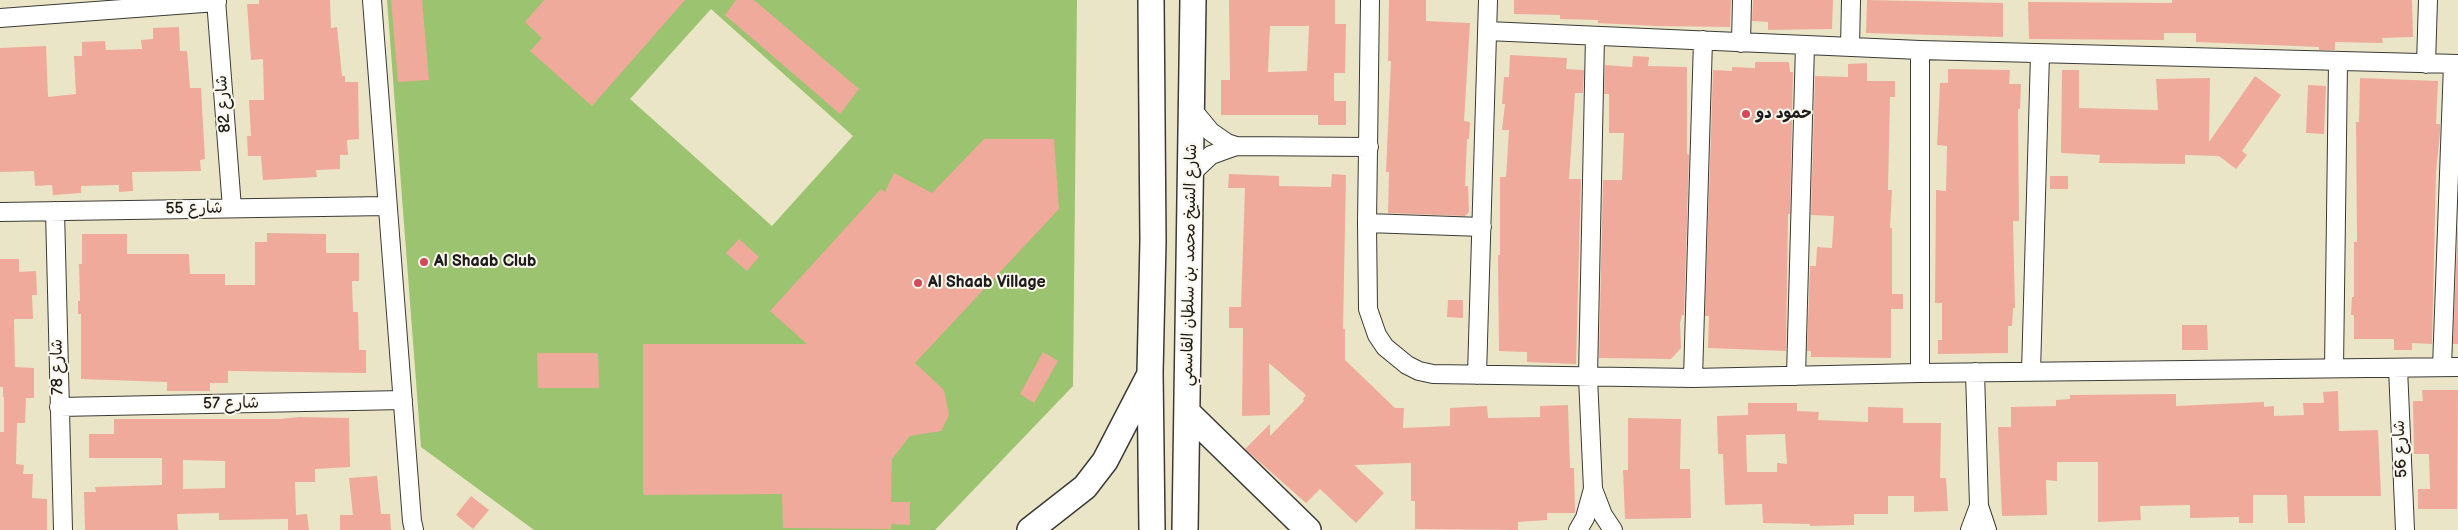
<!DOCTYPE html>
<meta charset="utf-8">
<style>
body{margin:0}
canvas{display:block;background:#ebe5c7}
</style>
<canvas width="2458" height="530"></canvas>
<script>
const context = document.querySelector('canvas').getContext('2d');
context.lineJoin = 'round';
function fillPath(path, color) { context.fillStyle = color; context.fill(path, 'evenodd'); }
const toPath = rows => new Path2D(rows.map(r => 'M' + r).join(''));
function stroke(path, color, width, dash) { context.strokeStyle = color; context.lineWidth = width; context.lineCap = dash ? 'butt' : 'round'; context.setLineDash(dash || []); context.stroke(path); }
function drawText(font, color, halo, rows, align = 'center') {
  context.font = font + ' "Balsamiq Sans","Playpen Sans Arabic",sans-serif'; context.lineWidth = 4; context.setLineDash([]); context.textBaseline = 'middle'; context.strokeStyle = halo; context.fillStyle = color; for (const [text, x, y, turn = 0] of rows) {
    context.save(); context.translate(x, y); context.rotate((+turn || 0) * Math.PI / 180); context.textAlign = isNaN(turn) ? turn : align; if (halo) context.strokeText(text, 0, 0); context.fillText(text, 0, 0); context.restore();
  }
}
const green = toPath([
 [387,0,1077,0,1073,386,935,530,534,530,421,447],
 [711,9,853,136,772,226,630,99]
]);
const building = toPath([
 [259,0,330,0,331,28,337,27,342,76,345,76,345,82,358,82,359,139,347,140,348,155,340,155,340,169,316,170,317,177,263,180,261,156,248,156,247,136,251,136,249,100,264,100,263,59,251,60,247,4,259,4],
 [391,0,422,0,429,80,398,82],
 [544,0,685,0,592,106,530,51,542,38,525,22],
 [736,0,754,0,859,89,840,114,725,15],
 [1229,0,1335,0,1335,24,1346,24,1345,73,1334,73,1334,101,1346,101,1346,125,1318,125,1318,115,1221,115,1221,80,1230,80],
 [1270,26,1309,26,1307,71,1268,72],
 [1389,0,1426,0,1426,21,1470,23,1464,121,1470,122,1469,139,1467,139,1465,186,1468,186,1469,212,1465,216,1388,213,1389,172,1386,172,1391,61,1388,61],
 [1514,0,1731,0,1730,27,1656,26,1598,23,1598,20,1560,19,1560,15,1514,14],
 [1753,0,1833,0,1832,29,1768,30,1768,22,1752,21],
 [1867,0,2003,3,2003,37,1866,33],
 [2172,0,2412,0,2413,37,2382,38,2383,43,2335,42,2335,50,2319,50,2319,47,2196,42,2196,33,2164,33,2164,40,2029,39,2028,2,2172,3],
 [179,27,180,51,187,51,190,88,201,88,205,159,200,160,201,171,132,172,133,191,119,192,119,185,81,186,81,193,53,195,52,185,35,186,34,171,0,172,0,48,46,46,48,97,76,94,74,56,82,56,82,42,105,41,106,50,142,49,141,40,153,39,153,28],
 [1510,55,1567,58,1566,69,1584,70,1583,93,1575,93,1569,179,1581,179,1576,364,1527,362,1527,352,1499,351,1498,255,1500,255,1500,177,1506,177,1509,130,1502,130,1505,104,1502,104,1504,77,1509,77],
 [1633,56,1649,57,1648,66,1687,67,1687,154,1689,155,1684,315,1682,315,1680,323,1681,348,1671,359,1599,358,1603,180,1622,180,1624,133,1609,133,1609,94,1604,94,1605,65,1632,67],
 [1755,62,1789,62,1790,72,1793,72,1790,214,1788,214,1786,351,1708,348,1709,316,1705,316,1713,70,1732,71,1732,67,1755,68],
 [1867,63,1867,81,1895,81,1895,97,1890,97,1888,190,1892,190,1890,228,1892,228,1892,294,1903,294,1903,309,1891,309,1891,358,1811,357,1811,351,1807,351,1810,266,1816,266,1817,247,1832,248,1834,216,1811,215,1815,76,1848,77,1848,64],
 [1948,69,2010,70,2009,84,2021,84,2020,109,2018,109,2019,221,2013,221,2015,308,2013,308,2012,326,2008,326,2008,353,1938,354,1938,340,1942,340,1942,303,1935,303,1936,190,1946,191,1947,146,1937,145,1938,128,1940,83,1948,83],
 [2062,70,2079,70,2079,108,2158,110,2156,79,2210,78,2209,142,2255,76,2281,95,2242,151,2247,155,2236,169,2219,156,2185,155,2185,164,2099,163,2100,155,2061,153],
 [2360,78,2438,81,2436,124,2440,124,2440,133,2436,172,2432,344,2412,343,2412,350,2394,350,2394,339,2354,339,2354,315,2351,315,2352,297,2354,297,2354,242,2357,242,2356,122,2359,122],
 [2308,85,2326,86,2324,134,2306,133],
 [984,139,1054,139,1059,209,915,363,944,390,949,415,941,431,910,436,892,459,891,502,910,502,910,525,891,524,891,529,783,528,782,494,643,495,643,344,807,344,770,311,881,189,885,192,894,173,932,193],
 [1229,174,1279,176,1279,186,1331,187,1332,174,1346,175,1343,329,1345,329,1345,360,1395,408,1404,408,1403,428,1450,426,1450,408,1487,406,1488,418,1540,417,1540,406,1568,405,1570,468,1574,468,1575,513,1547,513,1547,520,1518,522,1518,530,1415,529,1415,501,1411,501,1411,463,1354,465,1384,493,1356,523,1320,489,1306,503,1245,449,1270,424,1270,436,1304,401,1303,399,1306,395,1269,363,1270,415,1242,416,1243,328,1229,328,1229,307,1241,307,1245,188,1228,188],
 [2050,176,2068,176,2068,189,2050,189],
 [2458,223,2458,344,2453,344],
 [267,233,326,234,326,253,359,253,359,281,352,281,353,312,358,312,359,350,366,350,366,373,228,371,228,383,210,383,210,391,167,391,167,382,81,379,81,314,78,314,78,301,80,301,79,264,82,264,82,234,127,234,127,254,189,254,190,274,225,274,225,285,255,285,255,242,267,242],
 [739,239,759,257,747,271,726,253],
 [0,259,19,259,19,272,36,271,37,295,32,295,33,319,14,319,15,367,34,368,34,398,26,398,25,423,17,423,16,464,24,465,23,474,33,474,32,498,47,499,47,530,0,530,0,432,4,432,4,397,3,397,3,387,0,387],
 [1448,300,1463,300,1463,318,1447,317],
 [2182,325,2207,325,2208,350,2182,350],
 [1043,352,1058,361,1034,403,1020,394],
 [537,353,598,353,599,388,538,388],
 [2422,390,2458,390,2457,509,2418,509,2418,489,2430,489,2429,454,2414,454,2413,401,2423,401],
 [2338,391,2339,431,2378,430,2381,496,2304,496,2305,523,2288,523,2287,495,2253,495,2253,523,2239,523,2239,517,2190,518,2190,505,2140,506,2141,520,2098,522,2098,462,2057,462,2057,481,2046,480,2047,515,2002,516,1998,427,2011,427,2011,407,2056,406,2056,400,2070,399,2070,395,2176,394,2176,406,2264,402,2264,407,2274,406,2274,416,2304,415,2303,403,2324,403,2323,392],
 [1748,403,1797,403,1797,411,1819,412,1818,420,1868,422,1868,407,1903,408,1903,423,1941,423,1940,478,1946,478,1948,511,1914,512,1914,496,1888,496,1888,514,1854,514,1854,525,1810,526,1810,524,1763,523,1762,504,1725,505,1723,454,1718,454,1717,416,1748,415],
 [1785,434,1787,464,1777,463,1777,472,1747,472,1746,435],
 [299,417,349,418,350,467,315,469,315,482,295,482,296,515,307,514,309,530,288,530,288,519,219,520,219,513,177,514,178,530,85,530,84,492,96,492,95,487,162,485,162,458,89,458,89,434,114,434,114,419,280,419],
 [183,460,225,461,225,488,183,489],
 [1628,418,1681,419,1680,469,1690,469,1691,518,1625,519,1623,470,1628,470],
 [377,476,381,514,390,514,391,530,340,530,340,515,353,515,349,478],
 [471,496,489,510,473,529,456,515]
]);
const street = toPath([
 [216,0,232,208],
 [372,0,412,521,414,530],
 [1370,0,1367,223,1368,309,1377,335,1385,347,1407,365,1419,371,1433,374,1693,378,1920,373,2458,367],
 [0,18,217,2],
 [1487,31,1920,50,2458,64],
 [1595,36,1588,377,1593,489,1603,515,1613,530],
 [1741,43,1742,0],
 [1850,47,1851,0],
 [2426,64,2428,0],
 [1192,109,1211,132,1227,143,1236,146],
 [1192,173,1211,155,1236,146,1369,147],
 [55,211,63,530],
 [0,212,387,206],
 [1367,223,1482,227],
 [2442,367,2453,64],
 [2334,368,2338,63],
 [2398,368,2405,530],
 [1975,372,1979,506,1987,530],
 [2031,372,2040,54],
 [1920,373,1920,50],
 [1477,375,1488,0],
 [1796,376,1805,45],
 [1693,378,1703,40],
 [59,407,403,400],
 [1578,530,1585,518,1593,489],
 [1970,530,1979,506]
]);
const secondary = toPath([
 [1151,0,1153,241,1150,373,1152,530],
 [1188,413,1308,530],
 [1030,530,1085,487,1105,461,1148,378],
 [1185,530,1193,0]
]);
const markers = [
 [1746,114,5,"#d1495b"],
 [424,262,5,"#d1495b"],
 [918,283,5,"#d1495b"]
];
const streetNames = [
 ["شارع 82",224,104,-94],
 ["شارع 55",194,209,-1],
 ["شارع الشيخ محمد بن سلطان القاسمي",1190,265,-89],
 ["شارع 78",58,367,-91],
 ["شارع 57",231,404,-1],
 ["شارع 56",2401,449,-93]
];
const poiNames = [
 ["حمود دو",1756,114],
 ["Al Shaab Club",434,262],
 ["Al Shaab Village",928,283]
];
fillPath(green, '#9cc36f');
fillPath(building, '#efaa9c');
stroke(street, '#3b3a36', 20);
stroke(secondary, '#3b3a36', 28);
stroke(street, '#fff', 18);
stroke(secondary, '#fff', 25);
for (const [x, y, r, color] of markers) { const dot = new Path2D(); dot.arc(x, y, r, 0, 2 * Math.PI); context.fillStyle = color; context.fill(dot); stroke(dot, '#fbf7ec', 2); }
drawText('16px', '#1c1c1c', '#fbf7ec', streetNames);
drawText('bold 16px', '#1c1c1c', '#fbf7ec', poiNames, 'left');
</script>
